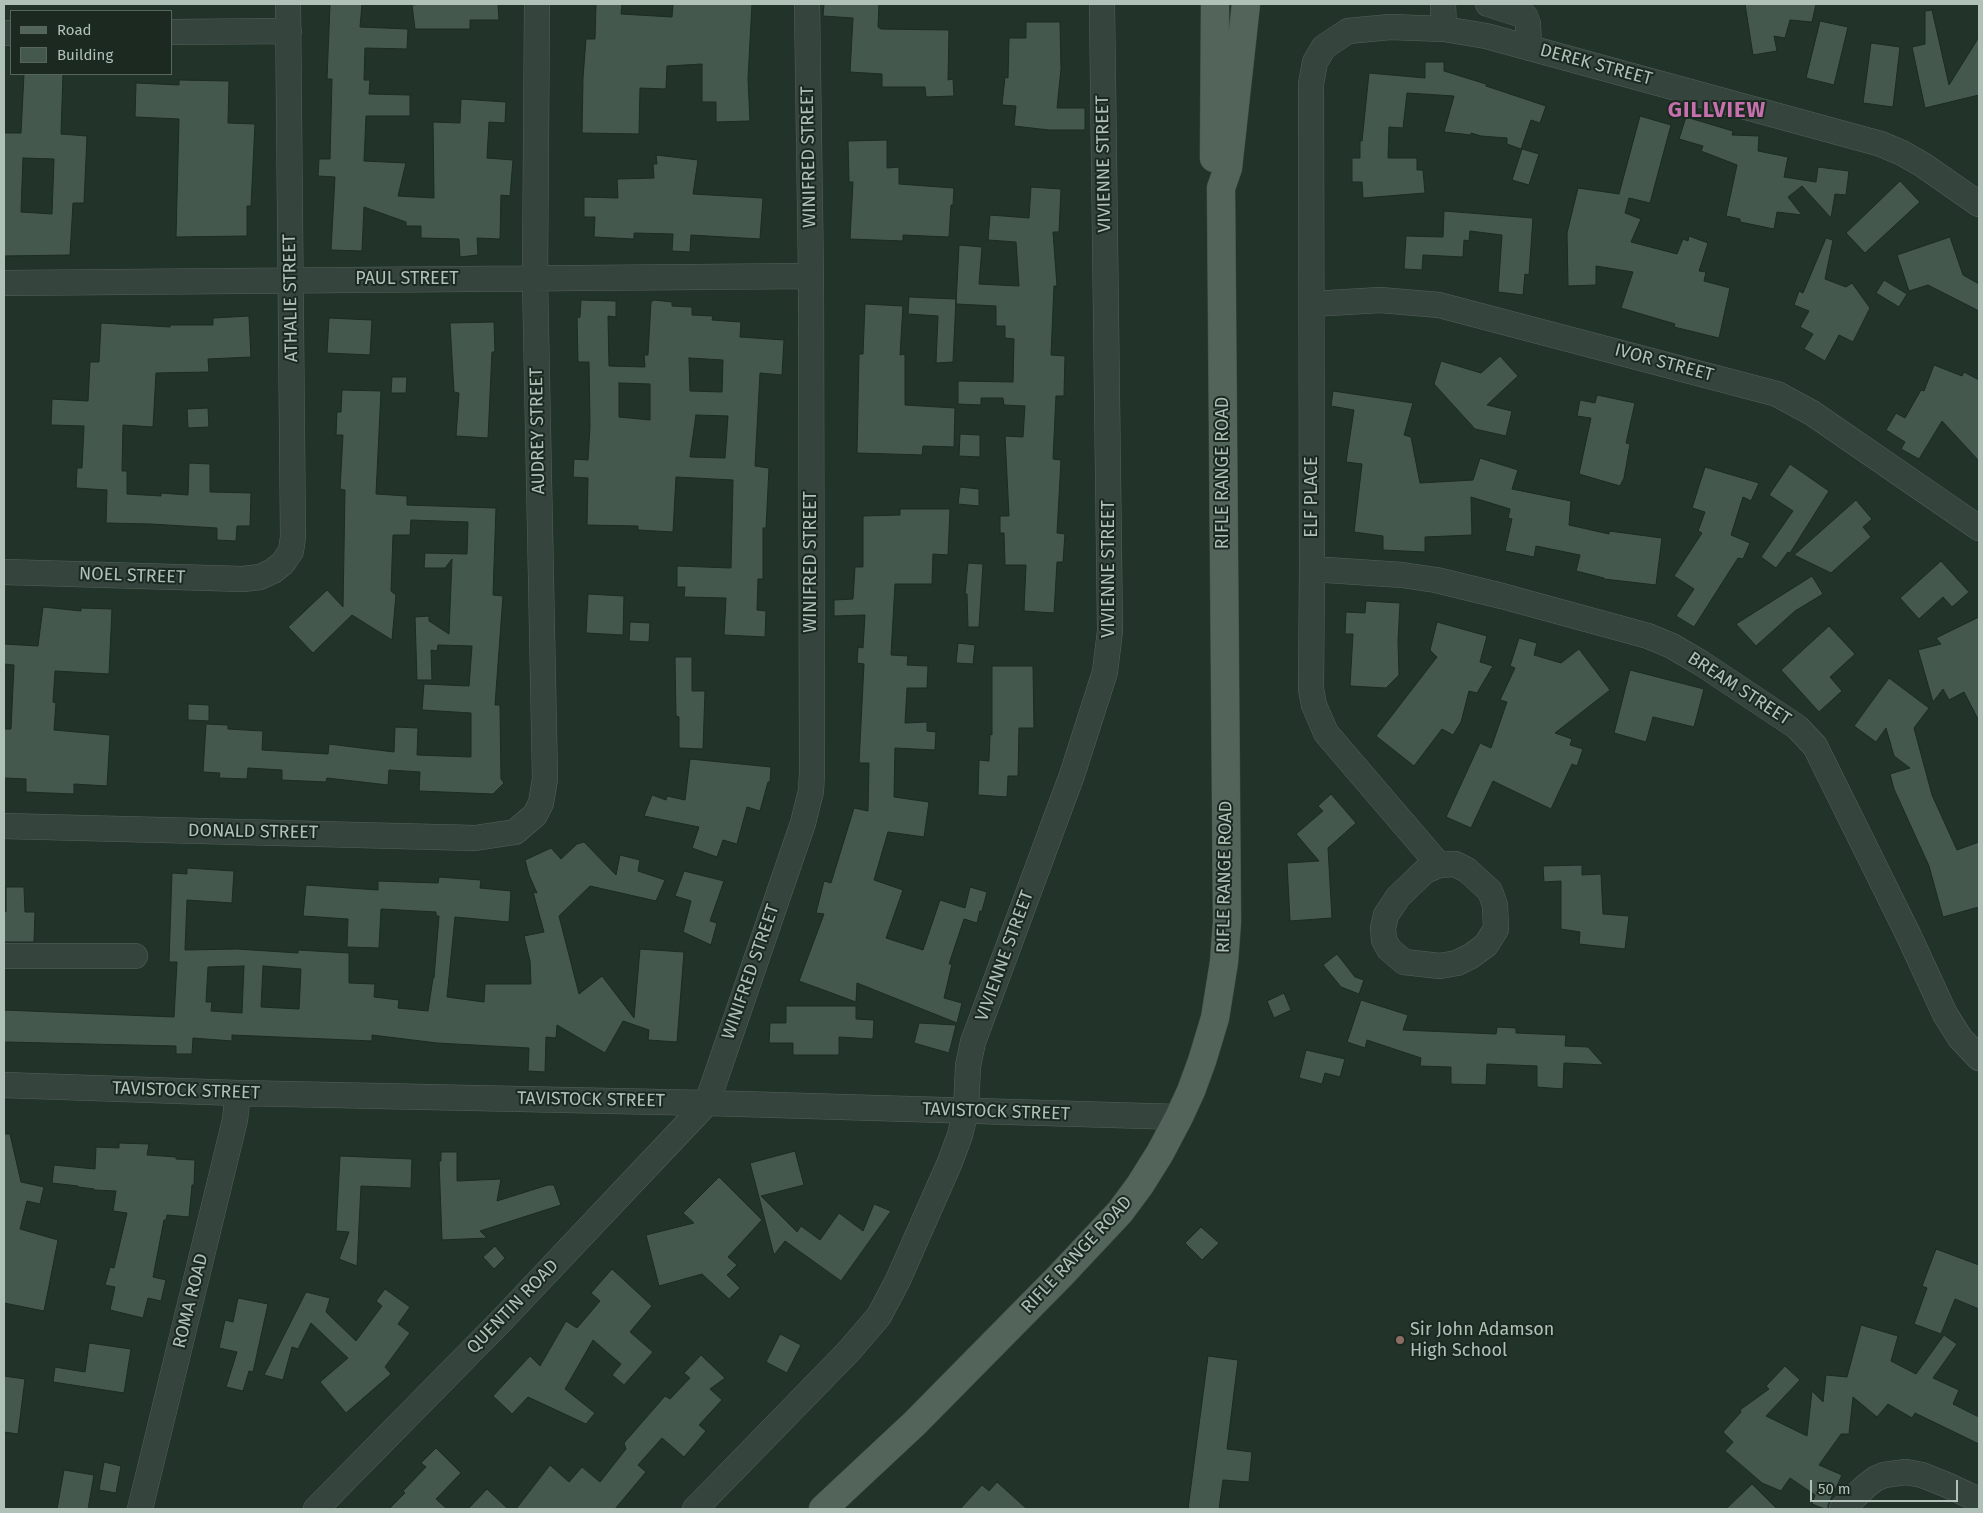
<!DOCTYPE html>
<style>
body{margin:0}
#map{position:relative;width:1983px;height:1513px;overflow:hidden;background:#22332a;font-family:"Fira Sans",sans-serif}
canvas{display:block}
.frame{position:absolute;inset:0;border:5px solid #b0c1b8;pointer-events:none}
.legend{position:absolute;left:10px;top:10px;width:162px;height:65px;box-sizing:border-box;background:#1b2921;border:1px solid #57665d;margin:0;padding:6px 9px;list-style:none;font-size:15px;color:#b0c1b8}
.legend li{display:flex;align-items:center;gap:10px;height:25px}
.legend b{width:25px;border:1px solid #57665d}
.scale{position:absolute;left:1810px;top:1480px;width:148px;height:22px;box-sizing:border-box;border:2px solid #b0c1b8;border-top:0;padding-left:6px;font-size:15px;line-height:18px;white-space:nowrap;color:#b0c1b8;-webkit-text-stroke:4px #1b2921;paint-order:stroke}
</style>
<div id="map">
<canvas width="1983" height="1513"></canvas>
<div class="frame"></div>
<ul class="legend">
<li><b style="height:6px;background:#53645b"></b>Road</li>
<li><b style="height:14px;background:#44584d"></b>Building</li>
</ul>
<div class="scale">50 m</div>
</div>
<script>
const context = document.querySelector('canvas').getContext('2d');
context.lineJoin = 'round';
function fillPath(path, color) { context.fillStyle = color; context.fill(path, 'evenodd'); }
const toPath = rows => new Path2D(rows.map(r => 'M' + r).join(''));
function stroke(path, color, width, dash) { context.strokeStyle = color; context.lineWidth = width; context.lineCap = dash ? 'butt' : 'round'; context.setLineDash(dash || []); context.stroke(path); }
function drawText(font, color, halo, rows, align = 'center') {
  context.font = font + ' "Fira Sans",sans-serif'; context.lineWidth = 4; context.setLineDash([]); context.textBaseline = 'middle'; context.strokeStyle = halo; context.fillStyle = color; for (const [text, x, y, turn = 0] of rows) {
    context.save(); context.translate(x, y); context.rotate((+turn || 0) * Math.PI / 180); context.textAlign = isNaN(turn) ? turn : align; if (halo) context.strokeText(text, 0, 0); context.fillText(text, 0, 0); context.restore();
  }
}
const building = toPath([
 [330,4,362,4,360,27,408,29,407,49,365,48,364,80,370,80,369,94,410,95,410,116,366,116,364,161,406,163,398,196,434,198,433,122,460,123,461,99,506,102,505,123,489,122,487,158,513,160,510,196,501,195,500,239,477,238,478,255,460,257,459,239,421,238,421,226,406,226,406,222,364,207,362,251,331,250,335,177,318,176,319,159,330,159,332,79,327,79,330,4],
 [422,4,498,4,499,20,470,20,470,29,415,29,412,5,422,4],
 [596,4,622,4,621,14,672,17,673,4,752,4,748,79,750,121,716,122,716,102,702,102,702,64,667,66,666,89,640,88,639,134,582,133,583,78,586,39,595,39,596,4],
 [824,4,879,4,878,27,881,29,949,30,948,80,953,79,954,96,926,97,925,87,882,87,882,74,850,72,853,18,823,16,824,4],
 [1745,4,1816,4,1812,22,1790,20,1785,38,1774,36,1777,51,1753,55,1745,4],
 [1932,10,1949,85,1979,37,1979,95,1925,108,1912,47,1925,44,1925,11,1932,10],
 [1820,21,1848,27,1834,85,1806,78,1820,21],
 [1026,22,1060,22,1061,69,1057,108,1085,108,1085,130,1049,130,1014,126,1016,106,1002,105,1005,77,1008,78,1009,38,1026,38,1026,22],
 [1871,43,1900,47,1893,107,1863,103,1871,43],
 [1425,62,1444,62,1444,71,1486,84,1486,86,1546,106,1540,123,1531,120,1521,149,1507,144,1507,138,1481,136,1471,133,1471,135,1444,132,1454,96,1407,93,1403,128,1389,127,1388,158,1417,158,1417,170,1423,170,1425,193,1363,198,1362,182,1352,182,1352,158,1360,158,1360,141,1362,141,1369,73,1425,78,1425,62],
 [24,74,63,74,61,134,87,136,84,203,73,203,70,255,4,256,4,133,21,133,24,74],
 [23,158,54,159,52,214,21,212,23,158],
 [179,80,229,81,228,123,255,124,251,206,247,206,247,236,176,237,179,119,135,117,136,83,179,85,179,80],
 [1640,116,1671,125,1650,203,1629,198,1625,213,1641,219,1631,242,1677,254,1683,239,1688,241,1689,236,1708,243,1699,271,1706,272,1704,281,1730,288,1719,338,1674,327,1675,324,1621,308,1633,272,1596,266,1596,285,1568,286,1567,233,1578,188,1619,194,1640,116],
 [1686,117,1733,131,1732,135,1759,136,1758,151,1788,157,1784,177,1816,182,1818,167,1849,171,1846,195,1835,194,1831,218,1802,186,1788,197,1802,215,1777,212,1774,229,1740,222,1740,219,1726,216,1737,165,1701,151,1703,146,1679,139,1686,117],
 [887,140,887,168,899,167,899,184,954,188,953,205,951,205,949,237,903,235,903,241,850,239,853,182,849,182,848,141,887,140],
 [1522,149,1539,154,1529,185,1512,180,1522,149],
 [656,155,698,160,693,194,763,198,760,239,691,235,690,252,672,251,673,234,634,233,634,239,594,237,595,217,584,217,584,197,618,198,617,179,654,178,653,164,657,164,656,155],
 [1900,181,1920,202,1865,253,1846,233,1900,181],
 [1031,187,1061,189,1059,232,1053,232,1057,286,1054,286,1051,355,1065,356,1064,396,1056,396,1053,459,1061,460,1057,533,1065,534,1063,562,1057,562,1054,613,1024,611,1026,565,1005,565,1004,533,1000,533,1000,516,1009,516,1005,436,1023,437,1025,406,1004,405,1003,398,981,398,981,405,958,404,958,381,1013,382,1014,339,1005,338,1005,326,996,326,996,306,956,304,959,245,982,247,979,284,1019,286,1016,242,988,240,990,215,1029,218,1031,187],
 [1444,211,1533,218,1529,275,1525,274,1523,295,1498,292,1502,235,1470,231,1469,241,1464,240,1463,257,1423,255,1422,270,1404,269,1406,236,1443,237,1444,211],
 [1950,237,1963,275,1979,284,1979,311,1928,285,1909,291,1897,255,1950,237],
 [1826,238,1833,240,1825,279,1846,287,1852,283,1870,308,1853,342,1839,335,1825,361,1804,349,1813,334,1800,327,1809,311,1794,305,1799,291,1803,293,1826,238],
 [1884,280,1907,294,1899,307,1876,293,1884,280],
 [909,297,956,299,953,362,936,363,938,316,908,314,909,297],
 [581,300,616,301,616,317,608,316,609,366,645,367,644,355,648,355,651,302,654,300,672,302,672,306,692,307,692,315,713,316,712,320,741,322,740,337,784,340,782,375,760,373,755,466,769,468,766,528,763,528,763,579,758,579,757,610,766,611,765,637,724,635,726,598,684,597,685,587,677,587,677,566,731,568,733,480,676,477,673,532,638,530,638,526,587,525,588,478,573,477,574,459,588,460,590,426,589,362,578,362,577,318,580,317,581,300],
 [689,358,723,360,722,392,690,391,689,358],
 [619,383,650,384,650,420,619,417,619,383],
 [696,415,728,416,725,458,690,457,696,415],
 [865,304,903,306,900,355,905,354,905,405,955,408,954,447,923,446,922,455,857,453,859,354,863,354,865,304],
 [249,316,251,357,208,359,209,372,156,373,153,427,123,425,122,471,127,471,127,494,161,496,161,493,188,495,189,463,210,464,210,492,251,493,250,526,237,526,236,541,217,540,217,528,151,524,106,523,107,490,76,488,77,468,82,468,84,426,51,425,52,399,88,401,90,362,99,362,101,323,170,327,170,325,213,325,213,318,249,316],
 [329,318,372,320,370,355,327,353,329,318],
 [494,322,495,352,492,352,488,438,456,436,459,393,454,392,450,323,494,322],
 [1500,356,1518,376,1487,405,1512,411,1506,436,1475,429,1434,384,1441,361,1481,373,1500,356],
 [1934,365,1962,376,1964,372,1979,380,1979,461,1942,421,1919,459,1901,449,1905,442,1886,430,1896,413,1905,418,1921,390,1924,391,1934,365],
 [392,377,407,377,406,393,391,393,392,377],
 [342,390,381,391,376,494,407,496,407,505,496,508,493,595,503,596,495,705,500,705,501,779,504,783,493,794,419,791,420,772,389,770,388,785,327,778,326,782,282,780,282,770,248,768,247,779,219,778,220,773,203,772,206,724,228,725,228,729,263,731,262,750,328,754,329,744,394,752,395,727,418,728,417,755,471,757,471,713,422,710,424,684,469,686,472,646,438,645,437,651,431,650,432,680,417,680,415,617,429,616,429,621,449,634,452,559,445,568,424,568,425,553,467,554,468,522,411,520,410,535,393,535,391,591,396,595,392,640,352,615,313,653,288,627,327,590,343,607,345,490,340,489,343,435,336,435,337,412,341,412,342,390],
 [1333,391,1413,403,1404,435,1411,437,1420,483,1473,480,1480,458,1518,470,1512,489,1571,501,1569,525,1609,534,1609,531,1662,538,1656,585,1604,579,1604,578,1576,571,1580,555,1536,546,1534,557,1505,551,1512,519,1508,518,1510,509,1471,497,1472,535,1425,537,1425,552,1383,550,1383,536,1354,532,1362,464,1346,462,1354,410,1331,406,1333,391],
 [1597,395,1635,403,1626,443,1630,444,1624,478,1620,486,1579,474,1591,418,1577,416,1580,400,1595,403,1597,395],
 [208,408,209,427,188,428,187,409,208,408],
 [960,434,980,435,980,457,959,456,960,434],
 [1790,464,1829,491,1790,553,1788,552,1776,568,1761,557,1793,511,1769,495,1790,464],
 [1705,467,1759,483,1751,501,1743,497,1731,535,1750,543,1743,559,1738,558,1694,627,1676,616,1694,589,1674,576,1702,533,1698,531,1705,512,1692,508,1705,467],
 [960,487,979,489,979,506,958,504,960,487],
 [1856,500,1872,519,1863,527,1871,537,1831,573,1794,555,1856,500],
 [900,509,950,509,948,555,933,554,932,584,895,584,891,655,908,656,907,665,928,666,927,688,907,688,905,723,927,722,927,731,936,732,935,750,895,748,894,797,929,802,924,837,888,832,874,880,903,890,886,938,923,950,940,900,965,908,970,887,987,892,982,911,980,911,977,923,964,919,949,964,952,964,944,998,962,1003,957,1023,857,983,856,1002,799,981,824,914,816,913,824,881,831,883,854,808,868,811,869,763,859,763,864,664,857,663,858,647,863,648,865,615,834,616,834,600,853,599,855,567,863,567,863,516,900,515,900,509],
 [1941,561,1969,592,1952,607,1943,597,1919,619,1900,598,1941,561],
 [968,563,983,564,979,627,968,627,967,594,965,594,968,563],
 [1812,576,1823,594,1795,611,1756,646,1736,624,1812,576],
 [588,594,624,596,623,635,586,633,588,594],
 [1366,601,1400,603,1398,641,1399,675,1386,688,1350,686,1353,634,1345,634,1346,612,1365,613,1366,601],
 [43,607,81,611,81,608,112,609,109,674,55,671,53,702,56,703,54,730,110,735,107,786,74,784,74,794,26,792,26,779,4,778,4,729,11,729,14,665,4,664,4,644,38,646,43,607],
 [1979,617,1979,721,1964,692,1949,700,1943,689,1933,702,1918,650,1941,644,1936,638,1979,617],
 [630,622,650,623,649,642,629,641,630,622],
 [1437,622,1487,636,1480,662,1493,666,1477,693,1469,691,1461,722,1453,735,1442,729,1414,766,1376,736,1437,657,1430,650,1437,622],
 [1829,626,1855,654,1830,677,1842,691,1819,712,1781,670,1829,626],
 [1519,638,1537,643,1534,655,1561,663,1579,649,1610,690,1555,733,1572,739,1570,745,1583,749,1577,766,1572,764,1551,809,1493,781,1471,828,1446,817,1480,743,1491,748,1507,702,1500,700,1515,668,1510,666,1519,638],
 [958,643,975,645,973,664,956,663,958,643],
 [675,657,692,657,692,691,705,691,703,749,679,748,679,717,676,716,675,657],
 [992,666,1033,666,1034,728,1019,728,1018,776,1008,776,1007,797,978,795,979,760,989,761,990,734,992,735,992,666],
 [1630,670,1704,689,1694,727,1653,717,1646,742,1614,733,1630,670],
 [1889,678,1929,708,1914,728,1932,795,1957,850,1979,842,1979,907,1943,917,1929,866,1894,789,1890,774,1910,768,1894,756,1886,728,1876,742,1854,726,1889,678],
 [188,704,209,705,209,721,188,720,188,704],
 [690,759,771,767,770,782,768,782,760,811,747,807,737,844,723,840,717,857,692,848,699,827,644,816,652,795,666,800,667,796,685,800,690,759],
 [1331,794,1356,823,1328,848,1332,918,1290,921,1287,863,1319,861,1296,834,1323,811,1318,806,1331,794],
 [584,842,616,875,620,855,640,860,638,871,665,880,656,901,590,886,559,916,579,994,602,976,634,1018,640,949,684,952,677,1042,648,1040,649,1030,623,1021,605,1053,557,1025,556,1038,546,1037,545,1072,528,1071,529,1048,437,1043,372,1035,372,1041,232,1035,232,1041,193,1038,192,1054,176,1054,176,1046,4,1042,4,1010,174,1017,177,962,169,962,172,873,187,874,187,868,234,871,232,903,187,900,185,950,237,949,298,953,298,950,349,953,349,983,375,984,374,997,399,1000,398,1008,428,1011,433,978,434,978,439,916,436,916,436,912,381,909,379,948,347,947,348,919,303,916,306,885,378,890,378,881,438,883,439,877,481,880,480,888,511,891,509,922,455,917,447,997,484,1002,485,984,531,984,530,961,524,936,544,932,533,892,537,893,529,875,525,860,551,848,561,859,577,844,584,842],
 [244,966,242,1013,211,1011,212,1002,206,1002,208,967,244,966],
 [263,966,301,969,299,1009,261,1007,263,966],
 [1582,865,1582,875,1601,874,1603,914,1629,916,1625,949,1579,944,1580,932,1561,929,1561,881,1544,882,1543,866,1582,865],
 [684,871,724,881,710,921,717,923,711,945,683,932,691,901,675,896,684,871],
 [6,887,24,887,25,912,35,912,34,942,4,942,4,911,6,912,6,887],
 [1337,954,1355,977,1364,980,1359,994,1341,987,1323,965,1337,954],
 [1284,993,1291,1010,1274,1018,1267,1001,1284,993],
 [1361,1000,1408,1015,1403,1030,1496,1034,1497,1027,1516,1028,1516,1033,1566,1035,1565,1046,1588,1047,1604,1065,1564,1063,1563,1089,1537,1087,1537,1066,1487,1064,1486,1085,1451,1084,1451,1067,1420,1066,1421,1058,1367,1040,1365,1048,1347,1042,1361,1000],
 [786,1006,856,1006,856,1019,874,1020,873,1039,839,1037,839,1055,793,1055,793,1043,769,1043,770,1023,786,1023,786,1006],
 [919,1023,956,1025,949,1053,914,1043,919,1023],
 [1306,1050,1345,1059,1340,1077,1325,1073,1322,1084,1299,1078,1306,1050],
 [4,1134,10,1134,21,1182,44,1187,40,1204,27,1201,20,1229,58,1240,44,1311,4,1303,4,1134],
 [119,1143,149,1144,147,1155,176,1157,176,1159,195,1160,194,1185,192,1185,189,1217,167,1215,166,1220,164,1220,153,1277,166,1280,161,1301,148,1298,143,1318,110,1310,115,1287,105,1285,110,1267,114,1268,127,1213,113,1211,116,1191,94,1190,94,1189,78,1187,78,1186,52,1183,54,1165,95,1169,96,1147,119,1148,119,1143],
 [795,1151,804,1185,761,1196,797,1232,801,1226,820,1240,839,1213,863,1231,874,1204,891,1211,841,1281,785,1241,774,1255,750,1163,795,1151],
 [441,1152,457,1152,457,1181,501,1179,497,1201,548,1185,554,1185,561,1205,480,1231,487,1238,442,1240,439,1161,441,1161,441,1152],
 [340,1156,412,1159,411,1188,361,1186,357,1266,339,1259,349,1232,336,1231,340,1156],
 [719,1177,762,1220,728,1257,737,1265,727,1275,740,1288,729,1299,702,1274,659,1286,646,1235,694,1223,683,1213,719,1177],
 [1201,1227,1219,1243,1202,1260,1185,1243,1201,1227],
 [495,1246,505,1258,494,1269,483,1257,495,1246],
 [1936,1249,1979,1265,1979,1309,1955,1299,1941,1334,1914,1324,1927,1288,1922,1286,1936,1249],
 [612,1269,652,1306,630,1332,653,1352,624,1385,612,1375,621,1364,593,1340,565,1389,595,1413,586,1424,528,1397,512,1414,493,1396,530,1356,540,1366,566,1321,577,1328,600,1301,591,1293,612,1269],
 [385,1289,410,1307,398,1324,410,1333,385,1367,391,1374,346,1413,320,1382,348,1358,311,1323,298,1349,292,1347,283,1380,264,1375,306,1292,330,1298,326,1312,356,1341,382,1306,376,1301,385,1289],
 [238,1298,268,1304,253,1372,249,1371,243,1391,226,1387,237,1352,219,1348,225,1320,233,1322,238,1298],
 [1861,1325,1898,1336,1891,1361,1916,1374,1944,1335,1957,1344,1933,1378,1959,1390,1953,1404,1979,1417,1979,1444,1915,1413,1912,1418,1888,1404,1877,1417,1853,1397,1849,1434,1841,1434,1819,1465,1842,1475,1828,1505,1828,1509,1825,1509,1812,1504,1815,1495,1790,1478,1781,1491,1762,1483,1725,1451,1733,1442,1723,1432,1741,1412,1740,1410,1769,1389,1766,1386,1785,1366,1800,1380,1766,1416,1807,1436,1812,1391,1823,1402,1826,1375,1847,1377,1861,1325],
 [780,1334,801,1345,787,1373,766,1362,780,1334],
 [89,1343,131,1349,124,1393,53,1382,55,1367,85,1372,89,1343],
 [701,1355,725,1378,710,1389,722,1400,699,1425,706,1431,684,1457,662,1438,638,1465,646,1472,615,1509,516,1509,550,1465,569,1482,582,1467,600,1482,626,1449,624,1443,665,1396,670,1399,690,1378,684,1373,701,1355],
 [1208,1356,1238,1360,1227,1449,1252,1452,1249,1482,1223,1480,1219,1509,1188,1509,1208,1356],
 [4,1376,25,1379,18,1434,4,1432,4,1376],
 [436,1448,461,1473,436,1499,447,1509,389,1509,405,1493,403,1491,426,1467,421,1463,436,1448],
 [104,1462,121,1466,116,1493,99,1490,104,1462],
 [64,1470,94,1475,88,1509,57,1509,64,1470],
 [997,1482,1027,1509,960,1509,982,1485,989,1491,997,1482],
 [1752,1484,1777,1509,1726,1509,1752,1484],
 [487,1489,508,1509,468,1509,487,1489]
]);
const minor = toPath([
 [1443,4,1444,29],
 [1488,4,1525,16,1528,24,1529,48],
 [171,32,289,31],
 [4,33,11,33],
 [4,283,811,276],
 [1312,304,1380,300,1439,305,1777,394,1812,413,1979,528],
 [1312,569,1402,575,1436,580,1502,596,1648,636,1672,646,1701,663,1797,727,1815,746,1908,934,1945,1014,1960,1038,1979,1058],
 [4,572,243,579,260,577,273,571,283,563,291,551,293,537,288,4],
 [4,826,475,838,515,832,535,815,541,803,545,779,535,279,537,4],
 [1455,864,1467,870,1490,891,1495,905,1496,929,1486,945,1471,956,1457,963,1440,966,1404,962,1389,949,1384,940,1383,928,1386,915,1398,897,1425,871,1439,865,1455,864],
 [1439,865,1326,733,1314,705,1311,689,1312,569,1311,84,1315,62,1324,47,1348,31,1390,27,1444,29,1486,36,1881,144,1902,153,1923,165,1979,204],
 [4,956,135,956],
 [4,1085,238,1093,707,1103,1179,1117],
 [140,1509,235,1120,238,1093],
 [316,1509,500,1322,707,1103,803,823,811,791,812,773,811,276,807,4],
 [695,1509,849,1351,879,1316,898,1280,950,1162,960,1135,966,1110,968,1066,973,1042,1072,775,1105,672,1110,631,1102,4],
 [1842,1509,1866,1486,1875,1479,1884,1475,1906,1472,1922,1475,1947,1485,1979,1500]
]);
const major = toPath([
 [1214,158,1215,4],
 [823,1509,915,1423,1060,1276,1120,1212,1140,1185,1160,1153,1179,1117,1191,1091,1202,1061,1215,1018,1224,962,1227,922,1221,188,1228,168,1246,4]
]);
const markers = [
 [1400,1340,5,"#8d6e63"]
];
const streetNames = [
 ["DEREK STREET",1596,65,15],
 ["WINIFRED STREET",809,157,-91],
 ["VIVIENNE STREET",1104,164,-91],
 ["PAUL STREET",407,279],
 ["ATHALIE STREET",291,298,-91],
 ["IVOR STREET",1664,363,15],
 ["AUDREY STREET",538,431,-91],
 ["RIFLE RANGE ROAD",1223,473,-90],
 ["ELF PLACE",1312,497,-90],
 ["WINIFRED STREET",811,562,-90],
 ["VIVIENNE STREET",1109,569,-90],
 ["NOEL STREET",132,576,2],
 ["BREAM STREET",1739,689,33],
 ["DONALD STREET",253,832,1],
 ["RIFLE RANGE ROAD",1225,877,-89],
 ["VIVIENNE STREET",1005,956,-70],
 ["WINIFRED STREET",751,972,-71],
 ["TAVISTOCK STREET",186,1091,2],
 ["TAVISTOCK STREET",591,1100,1],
 ["TAVISTOCK STREET",996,1112,2],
 ["RIFLE RANGE ROAD",1077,1255,-47],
 ["ROMA ROAD",191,1301,-76],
 ["QUENTIN ROAD",513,1307,-46]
];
const poiNames = [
 ["Sir John Adamson",1410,1330],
 ["High School",1410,1351]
];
const districtNames = [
 ["GILLVIEW",1717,111]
];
fillPath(building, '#44584d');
stroke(building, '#1d2b23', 1);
stroke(minor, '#53625a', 26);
stroke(major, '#3f4e45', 29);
stroke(minor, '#35443c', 25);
stroke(major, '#53645b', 28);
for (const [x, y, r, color] of markers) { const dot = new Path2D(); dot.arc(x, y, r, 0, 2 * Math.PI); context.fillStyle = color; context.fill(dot); stroke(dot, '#1b2921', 2); }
drawText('18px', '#b0c1b8', '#1b2921', streetNames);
drawText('18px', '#b0c1b8', '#1b2921', poiNames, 'left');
context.letterSpacing = '1px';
drawText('bold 22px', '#c670ad', '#1b2921', districtNames);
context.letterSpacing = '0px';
</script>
